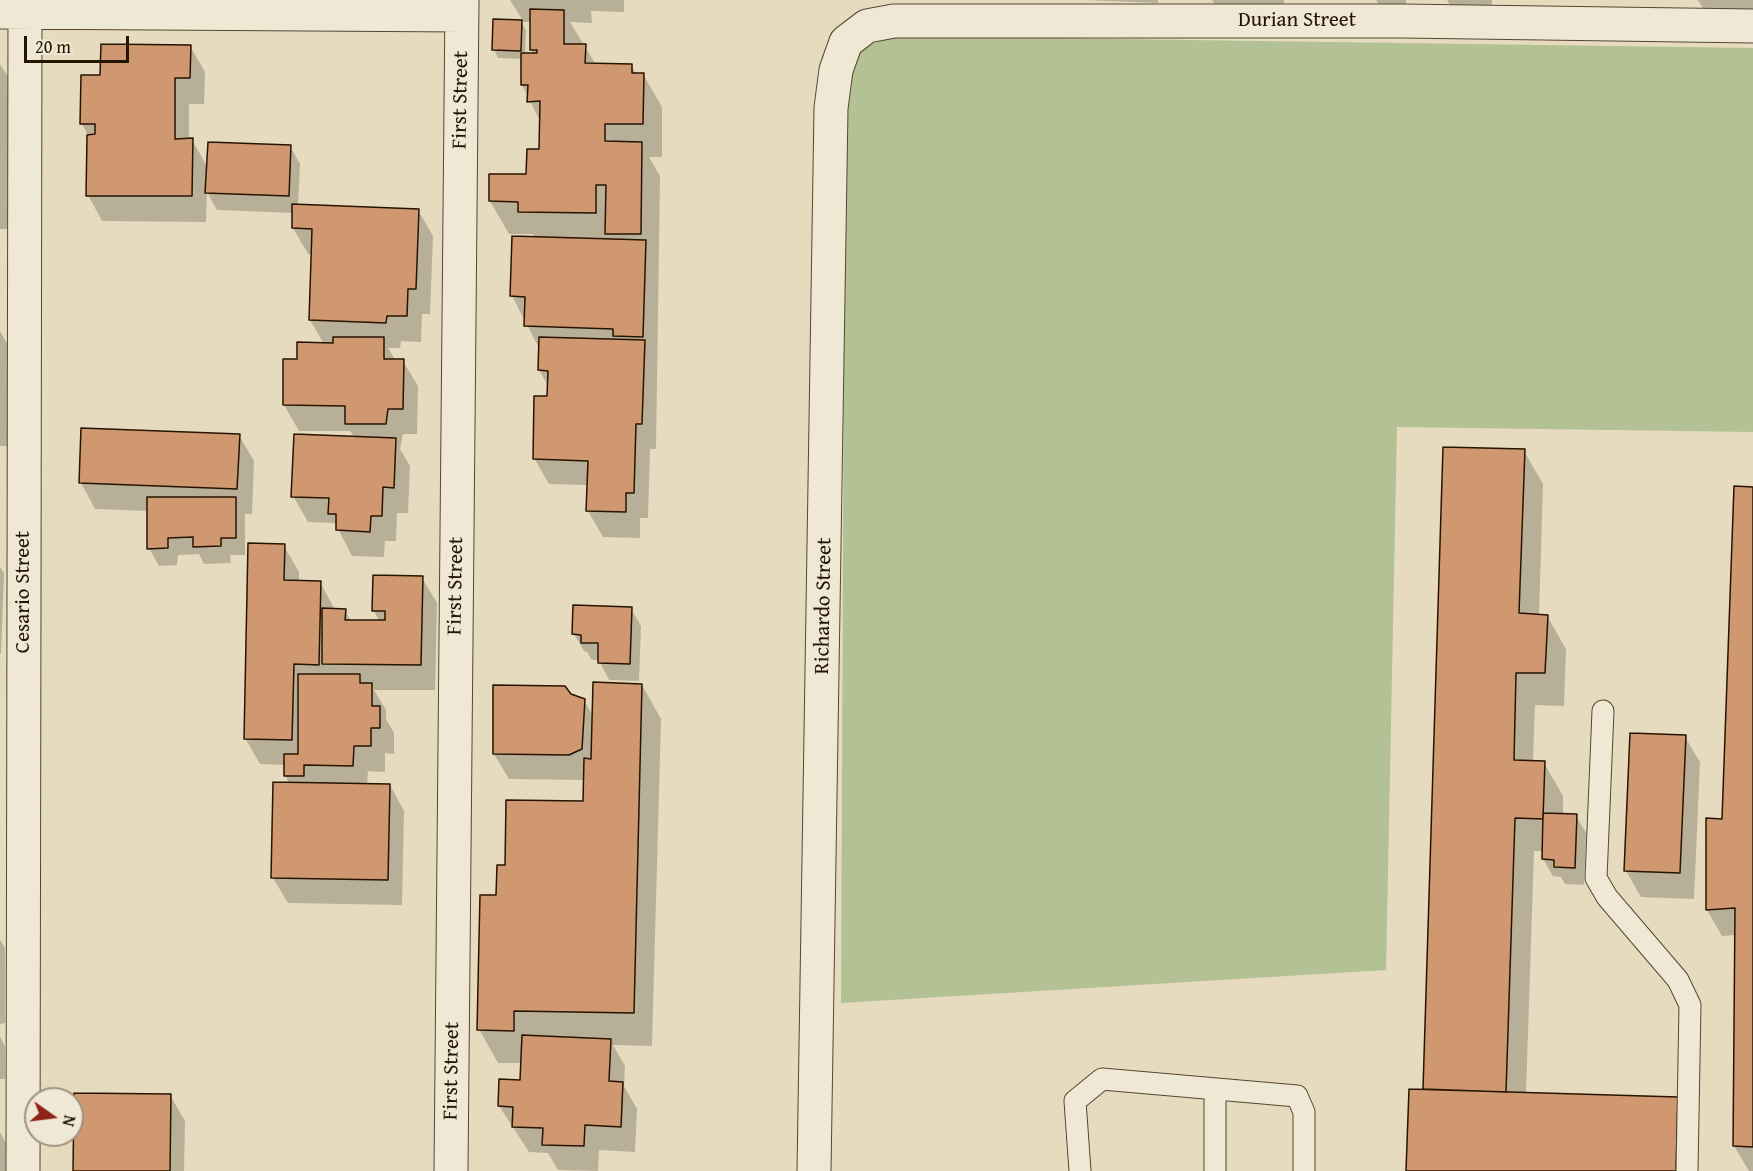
<!DOCTYPE html>
<style>
body{margin:0}
#map{position:relative;width:1753px;height:1171px;overflow:hidden;background:#e7dbbf;font-family:"Gentium Book Plus",serif}
canvas{display:block}
.north{position:absolute;left:24px;top:1087px;width:60px;height:60px;box-sizing:border-box;background:#efe8d5;border:2px solid #9f9380;border-radius:50%;rotate:104deg;font-size:16px;font-weight:700;line-height:24px;text-align:center;color:#261401}
.north::after{content:'';display:block;margin:auto;width:21px;height:27px;background:#8f2418;clip-path:polygon(50% 0,100% 100%,50% 72%,0 100%)}
.scale{position:absolute;left:24px;top:36px;width:105px;height:27px;box-sizing:border-box;border:3px solid #261401;border-top:0;padding-left:8px;font-size:18px;line-height:21px;white-space:nowrap;color:#261401;-webkit-text-stroke:4px #efe8d5;paint-order:stroke}
</style>
<div id="map">
<canvas width="1753" height="1171"></canvas>
<div class="north">N</div>
<div class="scale">20 m</div>
</div>
<script>
const context = document.querySelector('canvas').getContext('2d');
context.lineJoin = 'round';
function fillPath(path, color) { context.fillStyle = color; context.fill(path, 'evenodd'); }
const toPath = rows => new Path2D(rows.map(r => 'M' + r).join(''));
function stroke(path, color, width, dash) { context.strokeStyle = color; context.lineWidth = width; context.lineCap = dash ? 'butt' : 'round'; context.setLineDash(dash || []); context.stroke(path); }
function drawText(font, color, halo, rows, align = 'center') {
  context.font = font + ' "Gentium Book Plus",serif'; context.lineWidth = 4.5; context.setLineDash([]); context.textBaseline = 'middle'; context.strokeStyle = halo; context.fillStyle = color; for (const [text, x, y, turn = 0] of rows) {
    context.save(); context.translate(x, y); context.rotate((+turn || 0) * Math.PI / 180); context.textAlign = isNaN(turn) ? turn : align; if (halo) context.strokeText(text, 0, 0); context.fillText(text, 0, 0); context.restore();
  }
}
const green = toPath([
 [907,36,1753,48,1753,432,1397,427,1386,970,841,1003,845,102,849,72,862,50,880,40]
]);
const shadow = toPath([
 [510,0,624,0,624,12,591,11,592,23,570,22,596,65,631,65,636,74,643,74,662,107,662,157,649,157,660,176,656,449,650,449,648,518,640,518,640,538,603,537,588,511,588,485,549,484,534,458,549,398,549,387,539,370,540,350,512,296,513,237,535,238,533,234,509,234,490,201,491,175,528,176,541,151,541,123,522,85,522,59,498,58,494,49,495,20,523,21],
 [521,22,532,22,531,50,534,55,525,54,526,30],
 [1084,0,1158,0,1158,3],
 [1212,0,1284,0,1284,28,1229,29],
 [1376,0,1406,0,1405,28,1391,28],
 [1447,0,1492,0,1491,14,1454,12],
 [1698,0,1753,0,1753,26,1713,26],
 [190,46,205,72,204,104,189,104,189,140,192,140,208,168,290,146,300,164,298,206,418,210,433,236,430,314,422,314,421,342,401,341,400,348,388,348,396,361,403,361,418,386,417,434,403,434,400,449,410,466,408,513,397,513,396,541,385,541,384,557,352,556,335,523,308,522,293,496,355,438,350,431,299,431,284,405,284,361,298,361,324,344,310,320,312,254,308,254,293,228,294,213,217,210,207,192,206,222,102,221,88,195,88,135,82,124,101,77],
 [0,64,16,90,12,229,0,229],
 [0,331,12,352,9,446,0,446],
 [82,430,239,435,254,461,252,514,245,514,245,555,230,555,231,563,204,564,199,554,178,555,177,565,159,566,149,548,148,511,95,509,81,483],
 [1445,448,1524,451,1543,484,1539,616,1547,616,1566,649,1564,706,1535,705,1533,762,1544,763,1563,796,1563,815,1576,816,1586,833,1584,885,1565,884,1561,877,1553,876,1543,859,1544,851,1534,851,1526,1094,1677,1098,1695,1171,1408,1171,1425,1091],
 [1753,489,1753,1171,1749,1171,1734,1146,1736,935,1722,936,1707,910,1707,820,1723,820],
 [284,546,299,572,299,582,320,582,335,610,345,610,351,621,380,622,374,611,422,578,437,603,435,690,374,690,386,710,386,719,394,733,394,754,385,753,385,772,368,771,367,785,390,785,404,811,402,905,288,903,273,878,290,784,285,775,285,765,260,764,245,738],
 [0,567,4,573,1,654,0,654],
 [631,609,641,626,639,681,609,680,599,660,592,660,587,652,584,651,574,634],
 [642,685,661,719,652,1046,613,1045,625,1066,624,1086,637,1109,635,1152,599,1150,598,1171,558,1170,548,1153,529,1152,499,1106,521,1082,522,1063,498,1063,479,1029,497,897,506,867,584,803,585,780,509,779,494,754,571,695,584,700,594,718],
 [1685,737,1700,762,1694,899,1641,897,1626,871],
 [0,940,5,948,5,1023,0,1024],
 [0,1037,5,1046,5,1079,0,1079],
 [170,1095,185,1121,184,1171,75,1171],
 [0,1132,17,1163,17,1171,0,1171]
]);
const building = toPath([
 [530,9,564,10,564,44,586,44,585,63,632,64,632,73,644,73,643,124,605,124,605,141,642,142,641,234,605,234,606,185,596,185,596,213,518,212,518,202,489,201,489,174,526,174,527,149,539,149,540,101,527,102,528,85,521,85,521,53,537,53,537,50,530,50,530,9],
 [493,19,522,20,521,51,492,50,493,19],
 [101,44,191,45,190,78,175,78,175,139,193,138,192,196,86,196,87,135,95,134,95,124,80,124,81,75,100,75,101,44],
 [208,142,291,145,289,196,205,193,208,142],
 [292,204,419,209,416,289,408,289,407,316,387,316,386,323,309,320,312,229,292,228,292,204],
 [512,236,646,240,643,337,613,336,613,329,524,326,525,297,510,296,512,236],
 [333,337,384,337,384,359,404,359,403,409,388,409,386,424,345,424,345,406,283,405,283,359,297,359,297,342,333,343,333,337],
 [539,337,645,340,642,424,636,424,634,493,626,493,626,512,586,511,588,461,533,459,534,396,547,396,548,371,538,370,539,337],
 [81,428,240,434,237,489,79,483,81,428],
 [294,434,396,438,394,488,383,487,382,516,371,516,370,532,336,530,336,514,328,514,329,498,291,497,294,434],
 [1443,447,1525,449,1519,613,1548,615,1545,673,1516,673,1514,760,1545,761,1543,819,1515,818,1506,1092,1423,1089,1443,447],
 [1734,486,1753,487,1753,1147,1733,1146,1735,908,1706,910,1706,818,1722,819,1734,486],
 [147,497,236,497,236,538,221,538,221,546,193,547,193,537,168,538,168,548,147,549,147,497],
 [248,543,285,544,284,580,321,581,319,665,294,664,292,740,244,739,248,543],
 [373,575,423,576,421,665,322,664,322,608,346,609,345,620,385,620,385,611,372,611,373,575],
 [573,605,632,607,630,664,598,663,598,643,581,643,581,635,572,634,573,605],
 [298,674,360,674,360,683,372,683,372,706,380,706,380,728,371,728,371,746,354,746,353,766,304,765,304,776,284,776,284,754,298,754,298,674],
 [593,682,642,684,634,1013,514,1011,514,1031,477,1030,480,895,496,895,497,865,505,865,506,800,583,801,584,758,591,759,593,682],
 [493,685,565,686,571,694,585,699,582,749,569,755,493,754,493,685],
 [1630,733,1686,735,1680,873,1624,871,1630,733],
 [273,782,390,784,388,880,271,878,273,782],
 [1543,813,1577,814,1575,868,1554,867,1554,860,1542,859,1543,813],
 [522,1035,611,1039,609,1081,623,1082,621,1127,585,1125,584,1146,542,1145,543,1128,512,1127,513,1107,498,1106,499,1079,520,1080,522,1035],
 [1409,1089,1678,1097,1676,1171,1406,1171,1409,1089],
 [74,1093,171,1094,170,1171,73,1171,74,1093]
]);
const service = toPath([
 [1603,711,1596,878,1607,897,1678,980,1690,1005,1687,1171],
 [1215,1089,1215,1171],
 [1080,1171,1075,1101,1102,1079,1297,1096,1304,1112,1304,1171]
]);
const minor = toPath([
 [0,12,462,15],
 [23,1171,25,12],
 [451,1171,462,0],
 [814,1171,831,108,836,70,846,42,867,26,894,21,1403,21,1753,26]
]);
const streetNames = [
 ["Durian Street",1297,21],
 ["First Street",461,100,-89],
 ["First Street",456,586,-89],
 ["Cesario Street",24,592,-90],
 ["Richardo Street",824,606,-89],
 ["First Street",452,1071,-89]
];
fillPath(green, '#b3c194');
fillPath(shadow, '#0003');
fillPath(building, '#d09870');
stroke(building, '#261401', 1.5);
stroke(service, '#564630', 23);
stroke(minor, '#564630', 35);
stroke(service, '#efe8d5', 21);
stroke(minor, '#efe8d5', 33);
drawText('21px', '#261401', '#efe8d5', streetNames);
</script>
